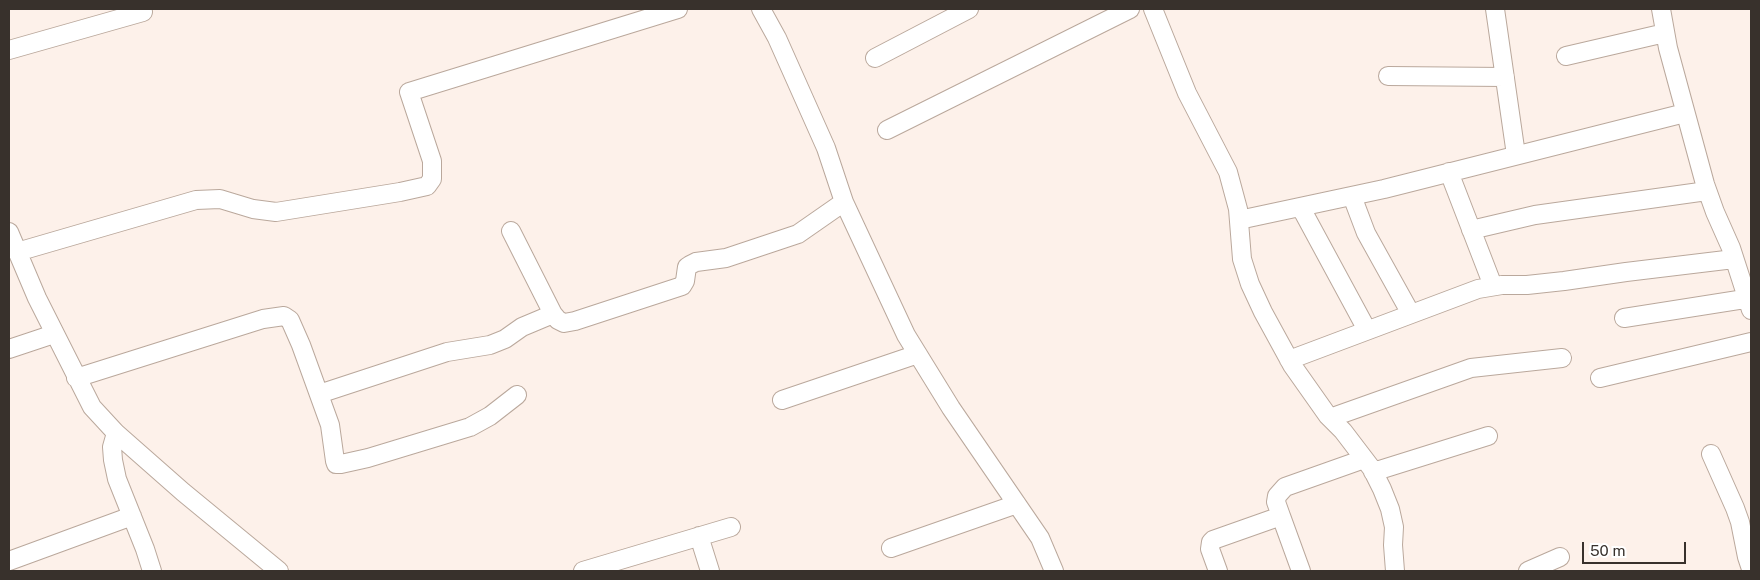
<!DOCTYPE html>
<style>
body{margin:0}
#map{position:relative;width:1760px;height:580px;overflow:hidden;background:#fdf1ea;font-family:"Public Sans",sans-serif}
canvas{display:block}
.frame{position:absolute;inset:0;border:10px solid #38312c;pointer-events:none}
.scale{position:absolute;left:1582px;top:542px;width:104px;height:22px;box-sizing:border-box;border:2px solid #38312c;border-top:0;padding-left:6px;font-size:15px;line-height:18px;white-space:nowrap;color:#38312c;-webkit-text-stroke:4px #fff;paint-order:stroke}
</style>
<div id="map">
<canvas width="1760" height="580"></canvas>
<div class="frame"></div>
<div class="scale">50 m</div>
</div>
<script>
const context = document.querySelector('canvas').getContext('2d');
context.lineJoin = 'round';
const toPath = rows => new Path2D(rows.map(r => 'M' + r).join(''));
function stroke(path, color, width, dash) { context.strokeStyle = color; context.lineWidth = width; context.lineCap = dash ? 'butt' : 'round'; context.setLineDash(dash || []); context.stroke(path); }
const minor = toPath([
 [761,9,777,38,826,148,844,202,906,335,951,408,1040,538,1054,571],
 [1153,9,1187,93,1228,172,1238,209,1242,259,1250,284,1263,312,1292,365,1328,416,1343,431,1372,469,1382,489,1390,509,1394,527,1393,545,1395,571],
 [1495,9,1516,155],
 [1661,9,1668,48,1705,184,1715,212,1731,248,1751,310],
 [9,50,143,12],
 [1566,56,1665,33],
 [875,58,969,9],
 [1388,76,1505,77],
 [887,130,1130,9],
 [1449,172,1493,286],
 [1352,196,1366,233,1411,314],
 [1301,208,1367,330],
 [1239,220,1384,189,1685,113],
 [1471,230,1535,215,1707,191],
 [511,231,553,314,558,320,564,323,575,321,682,286,685,281,687,267,690,265,696,262,726,258,798,234,844,202],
 [9,232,37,298,92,407,116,433,183,492,279,571],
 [17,252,196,200,220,199,253,209,276,212,400,192,427,186,432,179,432,161,409,92,678,9],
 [1624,318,1751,298],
 [9,349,54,334],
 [1289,360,1478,289,1502,285,1527,285,1564,281,1626,272,1734,259],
 [76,378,263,319,284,316,290,320,301,345,330,425,335,461,336,464,341,464,368,458,470,427,490,416,517,395],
 [1600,378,1751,342],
 [319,394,447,352,490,345,505,339,522,327,553,314],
 [782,400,918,354],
 [1330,418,1471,368,1562,358],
 [116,433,112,447,113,460,117,479,145,549,152,571],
 [1711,454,1735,508,1740,522,1747,557,1751,569],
 [1373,472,1488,436],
 [1281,516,1301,571],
 [699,536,710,571],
 [891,548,1017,504],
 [9,561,132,516],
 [583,571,731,527],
 [1218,571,1210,549,1211,542,1213,540,1281,516,1276,502,1277,496,1285,487,1364,459],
 [1528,571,1560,557]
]);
stroke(minor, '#baa89c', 20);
stroke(minor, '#fff', 18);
</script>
